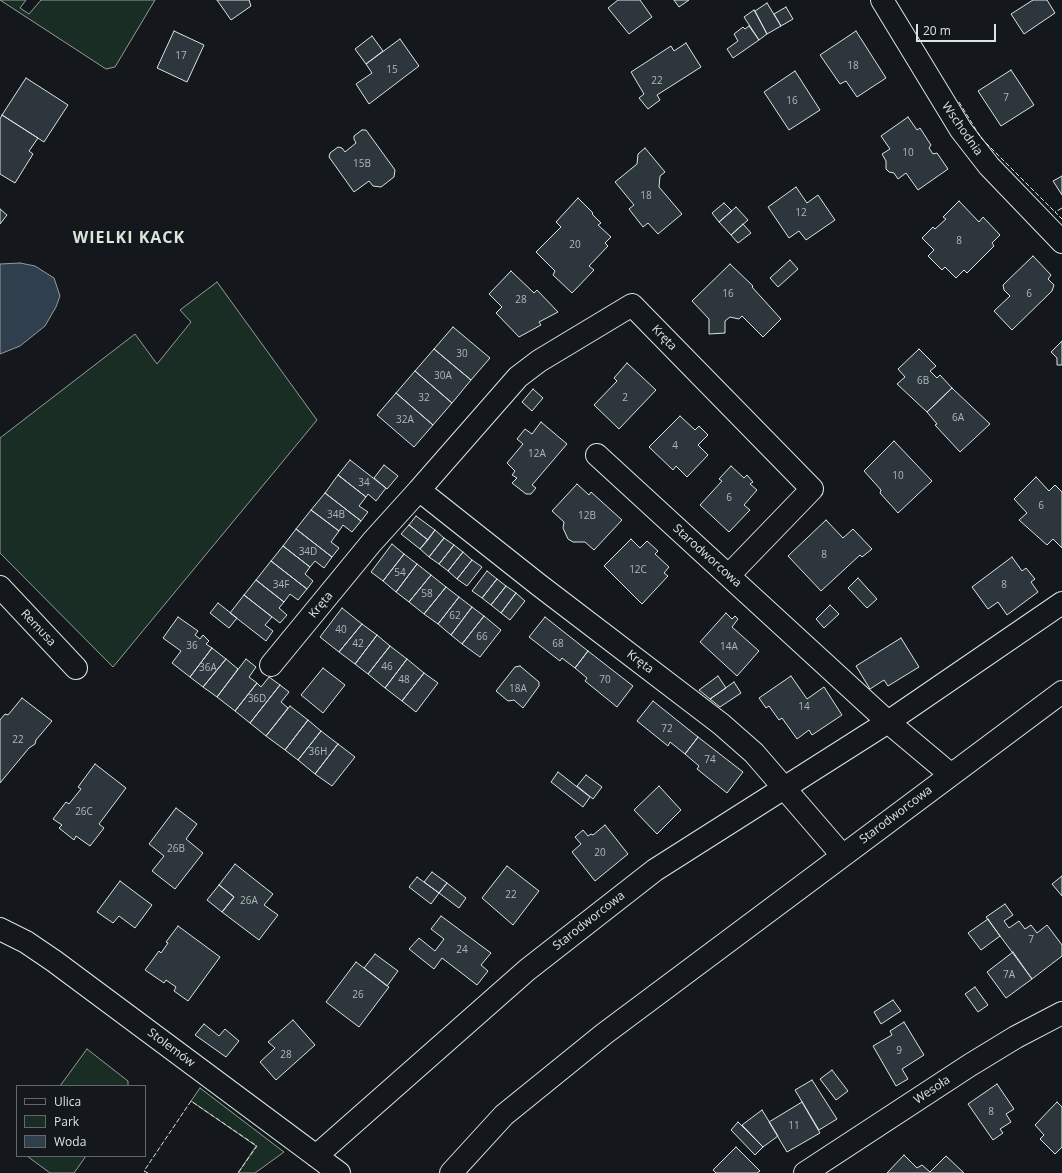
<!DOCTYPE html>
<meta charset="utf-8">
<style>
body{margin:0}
#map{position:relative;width:1062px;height:1173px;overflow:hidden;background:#14181c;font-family:"Open Sans",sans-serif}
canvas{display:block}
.legend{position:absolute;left:16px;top:1085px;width:130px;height:72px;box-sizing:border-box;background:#14181c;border:1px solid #626a69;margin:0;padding:5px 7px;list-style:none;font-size:12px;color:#d8e6dc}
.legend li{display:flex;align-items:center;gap:8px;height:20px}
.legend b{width:20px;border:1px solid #626a69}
.scale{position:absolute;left:916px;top:24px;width:80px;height:18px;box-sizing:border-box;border:2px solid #d8e6dc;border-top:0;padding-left:5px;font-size:12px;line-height:14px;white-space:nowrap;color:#d8e6dc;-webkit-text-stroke:3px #14181c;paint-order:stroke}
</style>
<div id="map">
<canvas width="1062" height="1173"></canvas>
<ul class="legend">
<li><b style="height:5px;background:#14181c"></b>Ulica</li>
<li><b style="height:11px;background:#1a2d24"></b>Park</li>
<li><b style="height:11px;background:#2f3f4d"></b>Woda</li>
</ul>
<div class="scale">20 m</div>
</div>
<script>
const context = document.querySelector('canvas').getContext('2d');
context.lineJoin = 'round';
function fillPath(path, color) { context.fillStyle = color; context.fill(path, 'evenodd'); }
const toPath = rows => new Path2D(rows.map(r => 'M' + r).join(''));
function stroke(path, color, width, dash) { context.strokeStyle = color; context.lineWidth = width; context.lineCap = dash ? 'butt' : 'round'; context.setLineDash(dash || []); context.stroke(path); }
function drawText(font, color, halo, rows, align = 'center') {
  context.font = font + ' "Open Sans",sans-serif'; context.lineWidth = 3; context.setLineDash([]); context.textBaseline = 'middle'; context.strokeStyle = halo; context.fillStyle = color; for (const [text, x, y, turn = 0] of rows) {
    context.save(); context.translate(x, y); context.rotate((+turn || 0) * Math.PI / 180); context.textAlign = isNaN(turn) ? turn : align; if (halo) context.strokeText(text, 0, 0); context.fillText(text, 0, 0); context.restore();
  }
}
const green = toPath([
 [0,0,26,0,20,8,29,14,41,0,155,0,115,67,106,69,0,0],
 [217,282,317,420,113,667,0,553,0,438,135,334,157,364,191,322,180,310,217,282],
 [87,1049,128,1081,128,1086,60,1086,87,1049],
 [200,1088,284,1152,255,1173,238,1173,256,1146,191,1101,200,1088],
 [27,1156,86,1156,74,1173,50,1173,27,1156]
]);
const water = toPath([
 [20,263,35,266,54,278,60,296,56,307,45,326,20,346,0,354,0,264,20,263]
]);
const building = toPath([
 [217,0,249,0,251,6,231,20,217,0],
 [618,0,640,0,652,17,629,34,608,8,618,0],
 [674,0,689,0,679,7,674,0],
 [1033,0,1047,0,1055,13,1024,34,1011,14,1033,0],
 [767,3,781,26,767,34,755,11,767,3],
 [786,7,793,19,781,26,774,14,786,7],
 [754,10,767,34,759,40,744,17,754,10],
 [749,26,759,40,733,58,727,49,738,41,734,34,743,27,745,29,749,26],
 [174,31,204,45,187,82,157,68,174,31],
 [856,31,886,78,857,97,846,81,840,84,820,55,856,31],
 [372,36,383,51,366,64,355,49,372,36],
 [400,39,419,66,369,104,356,84,372,73,366,64,400,39],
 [686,43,701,67,657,95,660,100,648,109,639,98,644,94,631,72,671,46,674,51,686,43],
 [1011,70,1034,105,1001,126,978,91,1011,70],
 [795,71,820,110,789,130,764,92,795,71],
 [26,78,68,105,44,142,2,115,26,78],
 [2,115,38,138,29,151,33,154,15,183,0,174,0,119,2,115],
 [908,117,917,130,920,128,931,145,929,148,933,154,937,153,948,169,918,190,906,173,898,179,894,173,889,172,886,169,886,161,882,154,890,149,881,136,908,117],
 [362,130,366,130,395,170,394,177,381,187,373,186,369,181,354,192,329,157,330,153,338,147,342,148,345,152,356,143,354,139,354,136,362,130],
 [645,148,665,172,660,176,659,187,682,214,658,234,648,223,643,227,629,209,634,205,615,182,637,164,638,154,645,148],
 [1062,176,1062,195,1053,181,1062,176],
 [796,187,807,203,818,195,835,220,806,240,799,231,789,238,768,207,796,187],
 [578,198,593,213,592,214,601,223,598,225,611,237,605,243,608,246,589,266,594,270,572,293,553,275,555,271,536,252,561,227,556,222,578,198],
 [959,201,979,222,983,217,1000,235,992,243,994,246,967,273,964,270,956,278,945,267,942,270,928,256,934,250,922,238,933,227,935,229,946,219,943,217,959,201],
 [724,203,732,211,719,222,712,213,724,203],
 [736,207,748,220,731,235,719,222,736,207],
 [0,209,7,215,0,224,0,209],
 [743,224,751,233,738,243,731,235,743,224],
 [1033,256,1051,275,1048,279,1054,285,1052,291,1012,330,994,311,1010,296,1004,290,1003,285,1033,256],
 [790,260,798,269,778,287,770,278,790,260],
 [730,264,753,286,752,287,781,319,763,337,742,316,739,319,730,317,725,321,725,333,709,334,709,319,692,301,730,264],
 [511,271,534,293,537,290,558,312,539,322,541,325,519,337,496,313,502,307,489,294,511,271],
 [453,327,490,358,471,380,434,349,453,327],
 [1062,341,1062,365,1057,365,1057,358,1051,352,1062,341],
 [434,349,471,380,452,403,415,371,434,349],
 [919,349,936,366,930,371,937,378,940,375,952,388,927,412,897,384,905,377,898,369,919,349],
 [627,363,656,390,619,429,594,405,617,381,614,378,627,363],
 [415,371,452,403,433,425,396,393,415,371],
 [952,388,990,424,960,452,935,425,937,424,927,412,952,388],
 [533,389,543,398,532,411,522,402,533,389],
 [396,393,433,425,414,447,377,415,396,393],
 [680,416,695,430,699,426,708,435,698,445,708,455,687,477,676,466,673,470,649,447,680,416],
 [541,422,567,444,532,485,536,488,531,494,526,494,512,483,517,478,512,475,515,471,507,463,523,444,517,439,525,429,532,434,541,422],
 [894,441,932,481,898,513,880,493,881,490,864,471,894,441],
 [350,460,386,488,376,501,368,494,366,497,338,475,350,460],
 [384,465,398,476,387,489,374,478,384,465],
 [731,466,744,478,747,475,753,482,750,484,757,490,744,505,750,510,729,532,700,505,722,481,719,479,731,466],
 [338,475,366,497,359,506,368,512,361,521,325,493,338,475],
 [1036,477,1049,491,1055,485,1062,492,1062,548,1053,539,1047,545,1019,520,1027,513,1014,499,1036,477],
 [577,484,589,495,591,492,622,520,594,550,585,542,573,542,568,539,563,528,564,522,552,511,577,484],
 [325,493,361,521,352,532,343,525,339,531,311,510,325,493],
 [311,510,339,531,331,542,339,548,332,557,296,529,311,510],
 [416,516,435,530,428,540,409,525,416,516],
 [826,520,843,538,853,529,872,549,862,557,860,555,821,591,788,556,826,520],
 [409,525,428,540,420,549,401,534,409,525],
 [296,529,332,557,324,568,315,561,310,567,283,546,296,529],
 [435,530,444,538,429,557,420,549,435,530],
 [444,538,454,545,439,564,429,557,444,538],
 [631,539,640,548,647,541,658,551,655,554,669,567,664,573,668,576,642,604,604,566,631,539],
 [392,544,404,554,383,581,371,572,392,544],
 [454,545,463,552,448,571,439,564,454,545],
 [283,546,310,567,305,574,313,581,307,589,271,561,283,546],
 [463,552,472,560,457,579,448,571,463,552],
 [404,554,417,564,396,592,383,581,404,554],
 [1012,557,1022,571,1026,568,1035,579,1031,582,1038,592,1007,615,998,602,988,609,972,587,1012,557],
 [472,560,482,567,467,586,457,579,472,560],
 [271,561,307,589,298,600,290,594,284,602,256,580,271,561],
 [417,564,431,575,409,602,396,592,417,564],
 [487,571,497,579,482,598,472,591,487,571],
 [431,575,446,587,424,614,409,602,431,575],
 [858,578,877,599,867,608,848,588,858,578],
 [497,579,506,586,491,605,482,598,497,579],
 [256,580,284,602,279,608,287,615,280,623,244,595,256,580],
 [506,586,516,593,501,613,491,605,506,586],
 [446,587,459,597,438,624,424,614,446,587],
 [516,593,525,601,510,620,501,613,516,593],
 [244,595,272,617,265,625,273,631,266,641,230,613,244,595],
 [459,597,472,607,451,635,438,624,459,597],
 [218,603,237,618,229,628,210,613,218,603],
 [830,605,839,614,824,628,816,619,830,605],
 [472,607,484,616,462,644,451,635,472,607],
 [342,608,362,624,339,652,320,637,342,608],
 [726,613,732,619,735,616,738,619,732,627,759,651,737,676,700,642,726,613],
 [484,616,501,630,480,657,462,644,484,616],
 [178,617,198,631,195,635,200,639,203,635,209,641,206,644,212,648,190,677,172,663,181,651,163,638,178,617],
 [545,617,588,651,575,668,562,658,560,661,529,637,545,617],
 [362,624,377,635,355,664,339,652,362,624],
 [377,635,390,646,368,674,355,664,377,635],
 [901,638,919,667,888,686,884,680,870,689,856,666,901,638],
 [390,646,407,659,385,688,368,674,390,646],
 [212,648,226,659,203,687,190,677,212,648],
 [588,651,633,686,617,707,585,681,587,678,575,668,588,651],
 [226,659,238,669,217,697,203,687,226,659],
 [246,659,256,667,249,677,257,683,235,711,217,697,246,659],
 [407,659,424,673,402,701,385,688,407,659],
 [520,666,539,682,539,686,523,708,514,700,508,701,496,691,515,667,520,666],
 [323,668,345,685,323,713,301,695,323,668],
 [424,673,438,683,416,712,402,701,424,673],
 [718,676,726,688,710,699,699,690,718,676],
 [791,676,807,699,824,687,842,715,812,735,809,730,797,739,782,718,779,720,769,706,766,708,759,698,791,676],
 [269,677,280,685,250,723,235,711,257,683,261,687,269,677],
 [734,682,741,693,720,707,710,699,734,682],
 [280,685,289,692,281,702,288,708,266,736,250,723,280,685],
 [22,698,52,721,36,740,35,744,29,748,0,783,0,720,5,714,8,715,22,698],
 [653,701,698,737,685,754,670,742,668,746,637,721,653,701],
 [290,706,308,720,285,750,266,736,290,706],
 [308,720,321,731,298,760,285,750,308,720],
 [321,731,338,744,315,774,298,760,321,731],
 [698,737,743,772,727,793,697,769,699,766,685,754,698,737],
 [338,744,355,757,332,786,315,774,338,744],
 [95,764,126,788,99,824,104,828,90,846,76,836,74,840,59,828,62,825,53,819,66,802,69,804,81,789,78,787,95,764],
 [558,772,590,797,583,807,551,782,558,772],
 [586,775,602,787,593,799,577,786,586,775],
 [659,786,681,810,657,834,634,810,659,786],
 [176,808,197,824,186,839,203,853,175,889,152,871,164,856,149,844,176,808],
 [605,825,628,854,595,881,572,852,581,844,575,837,583,830,588,836,591,834,593,835,605,825],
 [235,864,273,894,264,905,278,915,259,940,222,912,234,897,219,885,235,864],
 [507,866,539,891,513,925,482,898,507,866],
 [432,872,447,883,439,893,424,882,432,872],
 [1062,876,1062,896,1052,884,1062,876],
 [417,877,439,893,431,904,409,887,417,877],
 [120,881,152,905,135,928,119,916,113,923,97,912,120,881],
 [447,883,466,898,459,908,439,893,447,883],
 [219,885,234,897,222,912,207,900,219,885],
 [1005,904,1013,915,1004,921,1009,928,1019,921,1025,929,1031,925,1037,933,1047,925,1062,945,1062,956,1032,979,986,917,1005,904],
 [441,916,491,953,481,965,488,971,477,985,442,958,434,969,409,949,419,938,435,951,444,939,431,929,441,916],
 [988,919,1000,936,981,950,968,933,988,919],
 [178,926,220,957,188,1001,174,991,176,987,166,980,164,983,145,970,159,951,161,953,168,943,166,942,178,926],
 [1013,952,1032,979,1006,998,987,972,1013,952],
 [375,954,398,971,387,986,364,968,375,954],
 [356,962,389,987,359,1027,326,1002,356,962],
 [975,987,988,1005,978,1012,965,994,975,987],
 [893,1000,901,1011,881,1024,874,1012,893,1000],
 [293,1020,315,1045,276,1080,260,1062,275,1048,268,1042,293,1020],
 [904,1022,924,1055,902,1069,908,1079,896,1086,873,1046,892,1035,890,1031,904,1022],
 [204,1024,219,1036,225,1029,239,1041,226,1057,195,1035,204,1024],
 [832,1070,848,1091,836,1100,820,1079,832,1070],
 [812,1080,837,1119,819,1130,795,1090,812,1080],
 [997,1084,1014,1109,1006,1114,1011,1122,1000,1129,1003,1133,993,1140,968,1104,997,1084],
 [802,1102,820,1133,787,1152,769,1122,802,1102],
 [1057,1102,1062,1107,1062,1147,1055,1154,1040,1139,1044,1135,1035,1125,1057,1102],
 [762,1110,778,1136,763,1147,742,1125,762,1110],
 [738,1122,763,1147,755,1155,731,1130,738,1122],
 [736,1147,760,1171,757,1173,716,1173,713,1170,736,1147],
 [904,1155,917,1168,922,1165,930,1172,946,1156,964,1173,887,1173,904,1155]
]);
const street = toPath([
 [882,0,961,130,989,166,1062,242],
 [597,455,888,722,950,774],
 [419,490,518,377,539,361,632,305,812,489,729,575],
 [0,587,76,668],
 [271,665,372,542,419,490,539,585,721,724,754,753,842,855],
 [0,929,26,942,54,961,339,1173],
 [316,1156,527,970,655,870,888,722,1062,603],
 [451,1173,504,1115,604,1034,1062,692],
 [805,1173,970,1065,1016,1037,1062,1013]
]);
const fence = toPath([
 [959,102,981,138,1055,212],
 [1062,208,1055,212,1062,219],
 [148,1173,144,1171,191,1101,257,1146,238,1173]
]);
const numberNames = [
 ["17",181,56],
 ["18",853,66],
 ["15",392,70],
 ["22",657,81],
 ["7",1006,98],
 ["16",792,101],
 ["10",908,153],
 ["15B",362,164],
 ["18",646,196],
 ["12",801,213],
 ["8",959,241],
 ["20",575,245],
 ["16",728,294],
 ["6",1029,294],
 ["28",521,300],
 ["30",462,354],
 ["30A",443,376],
 ["6B",923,381],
 ["32",424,398],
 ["2",625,398],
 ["6A",958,418],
 ["32A",405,420],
 ["4",675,446],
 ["12A",537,454],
 ["10",898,476],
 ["34",364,483],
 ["6",729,498],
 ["6",1041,506],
 ["34B",336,515],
 ["12B",587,516],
 ["34D",308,552],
 ["8",824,555],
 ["12C",638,570],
 ["54",400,573],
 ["34F",281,585],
 ["8",1004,585],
 ["58",427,594],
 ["62",455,616],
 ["40",341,630],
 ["66",482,637],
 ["42",358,644],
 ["68",558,644],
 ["36",192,646],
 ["14A",729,647],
 ["46",387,667],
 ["36A",208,668],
 ["48",404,680],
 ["70",605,680],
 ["18A",518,689],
 ["36D",257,699],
 ["14",804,707],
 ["72",667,729],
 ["22",18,740],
 ["36H",318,752],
 ["74",710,760],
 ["26C",84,812],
 ["26B",176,849],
 ["20",600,853],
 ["22",511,895],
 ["26A",249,901],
 ["7",1031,940],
 ["24",462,950],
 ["7A",1009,975],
 ["26",358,995],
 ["9",899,1051],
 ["28",286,1055],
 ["8",991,1112],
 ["11",794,1126]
];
const streetNames = [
 ["Wschodnia",962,129,55],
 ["Kręta",664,338,46],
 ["Starodworcowa",707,556,42],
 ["Kręta",321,605,-51],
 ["Remusa",38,628,47],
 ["Kręta",640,662,37],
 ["Starodworcowa",896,815,-37],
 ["Starodworcowa",589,921,-38],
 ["Stolemów",171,1048,37],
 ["Wesoła",932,1090,-34]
];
const districtNames = [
 ["WIELKI KACK",129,238]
];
fillPath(green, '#1a2d24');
stroke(green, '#939e99', 1);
fillPath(water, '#2f3f4d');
stroke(water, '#939e99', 1);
fillPath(building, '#2c363c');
stroke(building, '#d8e6dc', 1);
stroke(street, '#d8e6dc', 24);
stroke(street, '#14181c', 22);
stroke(fence, '#d8e6dc', 1, [5, 2]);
drawText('10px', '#adbab4', null, numberNames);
drawText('12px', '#d8e6dc', '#14181c', streetNames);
context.letterSpacing = '1px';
drawText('bold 16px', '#d8e6dc', '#14181c', districtNames);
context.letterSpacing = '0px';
</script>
